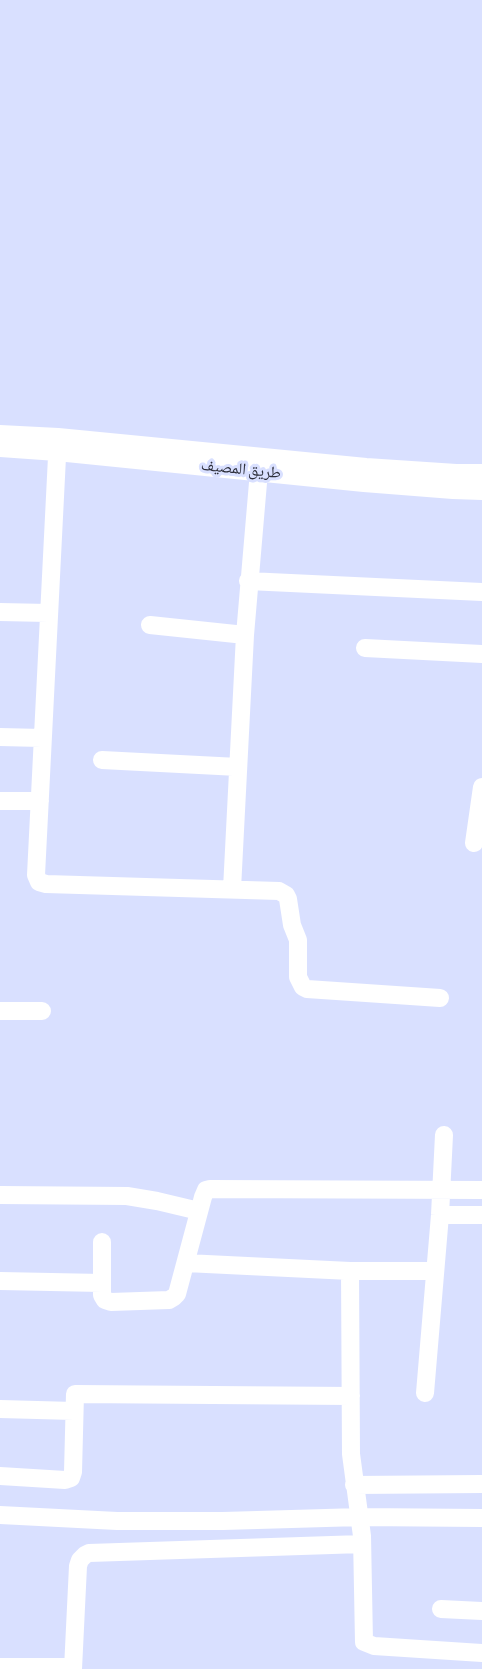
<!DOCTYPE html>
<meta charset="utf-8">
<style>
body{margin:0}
canvas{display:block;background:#d9e0ff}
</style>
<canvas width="482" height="1669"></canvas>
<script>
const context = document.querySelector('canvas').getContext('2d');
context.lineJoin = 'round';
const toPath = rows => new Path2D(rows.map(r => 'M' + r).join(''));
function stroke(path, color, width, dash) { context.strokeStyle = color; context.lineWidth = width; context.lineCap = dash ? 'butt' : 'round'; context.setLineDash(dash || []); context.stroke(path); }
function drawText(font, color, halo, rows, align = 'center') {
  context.font = font + ' "Sofia Sans Condensed","Noto Naskh Arabic",sans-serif'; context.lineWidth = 6; context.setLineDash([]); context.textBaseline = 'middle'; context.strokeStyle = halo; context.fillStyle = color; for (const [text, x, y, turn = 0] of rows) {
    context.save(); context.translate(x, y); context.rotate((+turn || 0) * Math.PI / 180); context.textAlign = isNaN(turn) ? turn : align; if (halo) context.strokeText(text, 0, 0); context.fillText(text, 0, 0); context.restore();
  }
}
const minor = toPath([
 [0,434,58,437,366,467,456,473,482,473],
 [58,437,36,875,39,882,46,884,279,891,286,895,288,899,292,925,298,940,298,977,303,987,307,989,440,998],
 [0,448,57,452,364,483,453,490,482,491],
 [248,581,482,592],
 [0,612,48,613],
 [150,625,245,635],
 [365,648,482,654],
 [0,737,42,738],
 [102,760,238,767],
 [0,801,40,801],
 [474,843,482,787],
 [232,889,245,635,259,471],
 [0,1011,42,1011],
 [0,1195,127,1196,157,1201,199,1211],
 [440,1215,482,1215],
 [102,1242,102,1295,105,1300,111,1302,169,1300,174,1297,177,1294,203,1197,206,1190,210,1189,482,1190],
 [186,1263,350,1271,435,1271],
 [350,1271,351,1454,362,1536,364,1642,374,1646,482,1653],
 [0,1281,102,1283],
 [425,1393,440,1215,444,1135],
 [0,1409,74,1411],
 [0,1476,65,1480,71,1478,73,1472,75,1394,351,1396],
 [354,1485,482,1484],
 [0,1515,117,1521,223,1521,360,1517,482,1518],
 [441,1609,482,1611],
 [0,1667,73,1667],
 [73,1669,78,1566,80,1560,85,1555,89,1553,362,1544]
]);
const streetNames = [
 ["طريق المصيف",241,470,6]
];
stroke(minor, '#fff', 18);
drawText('16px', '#2d2f3b', '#d9e0ff', streetNames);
</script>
